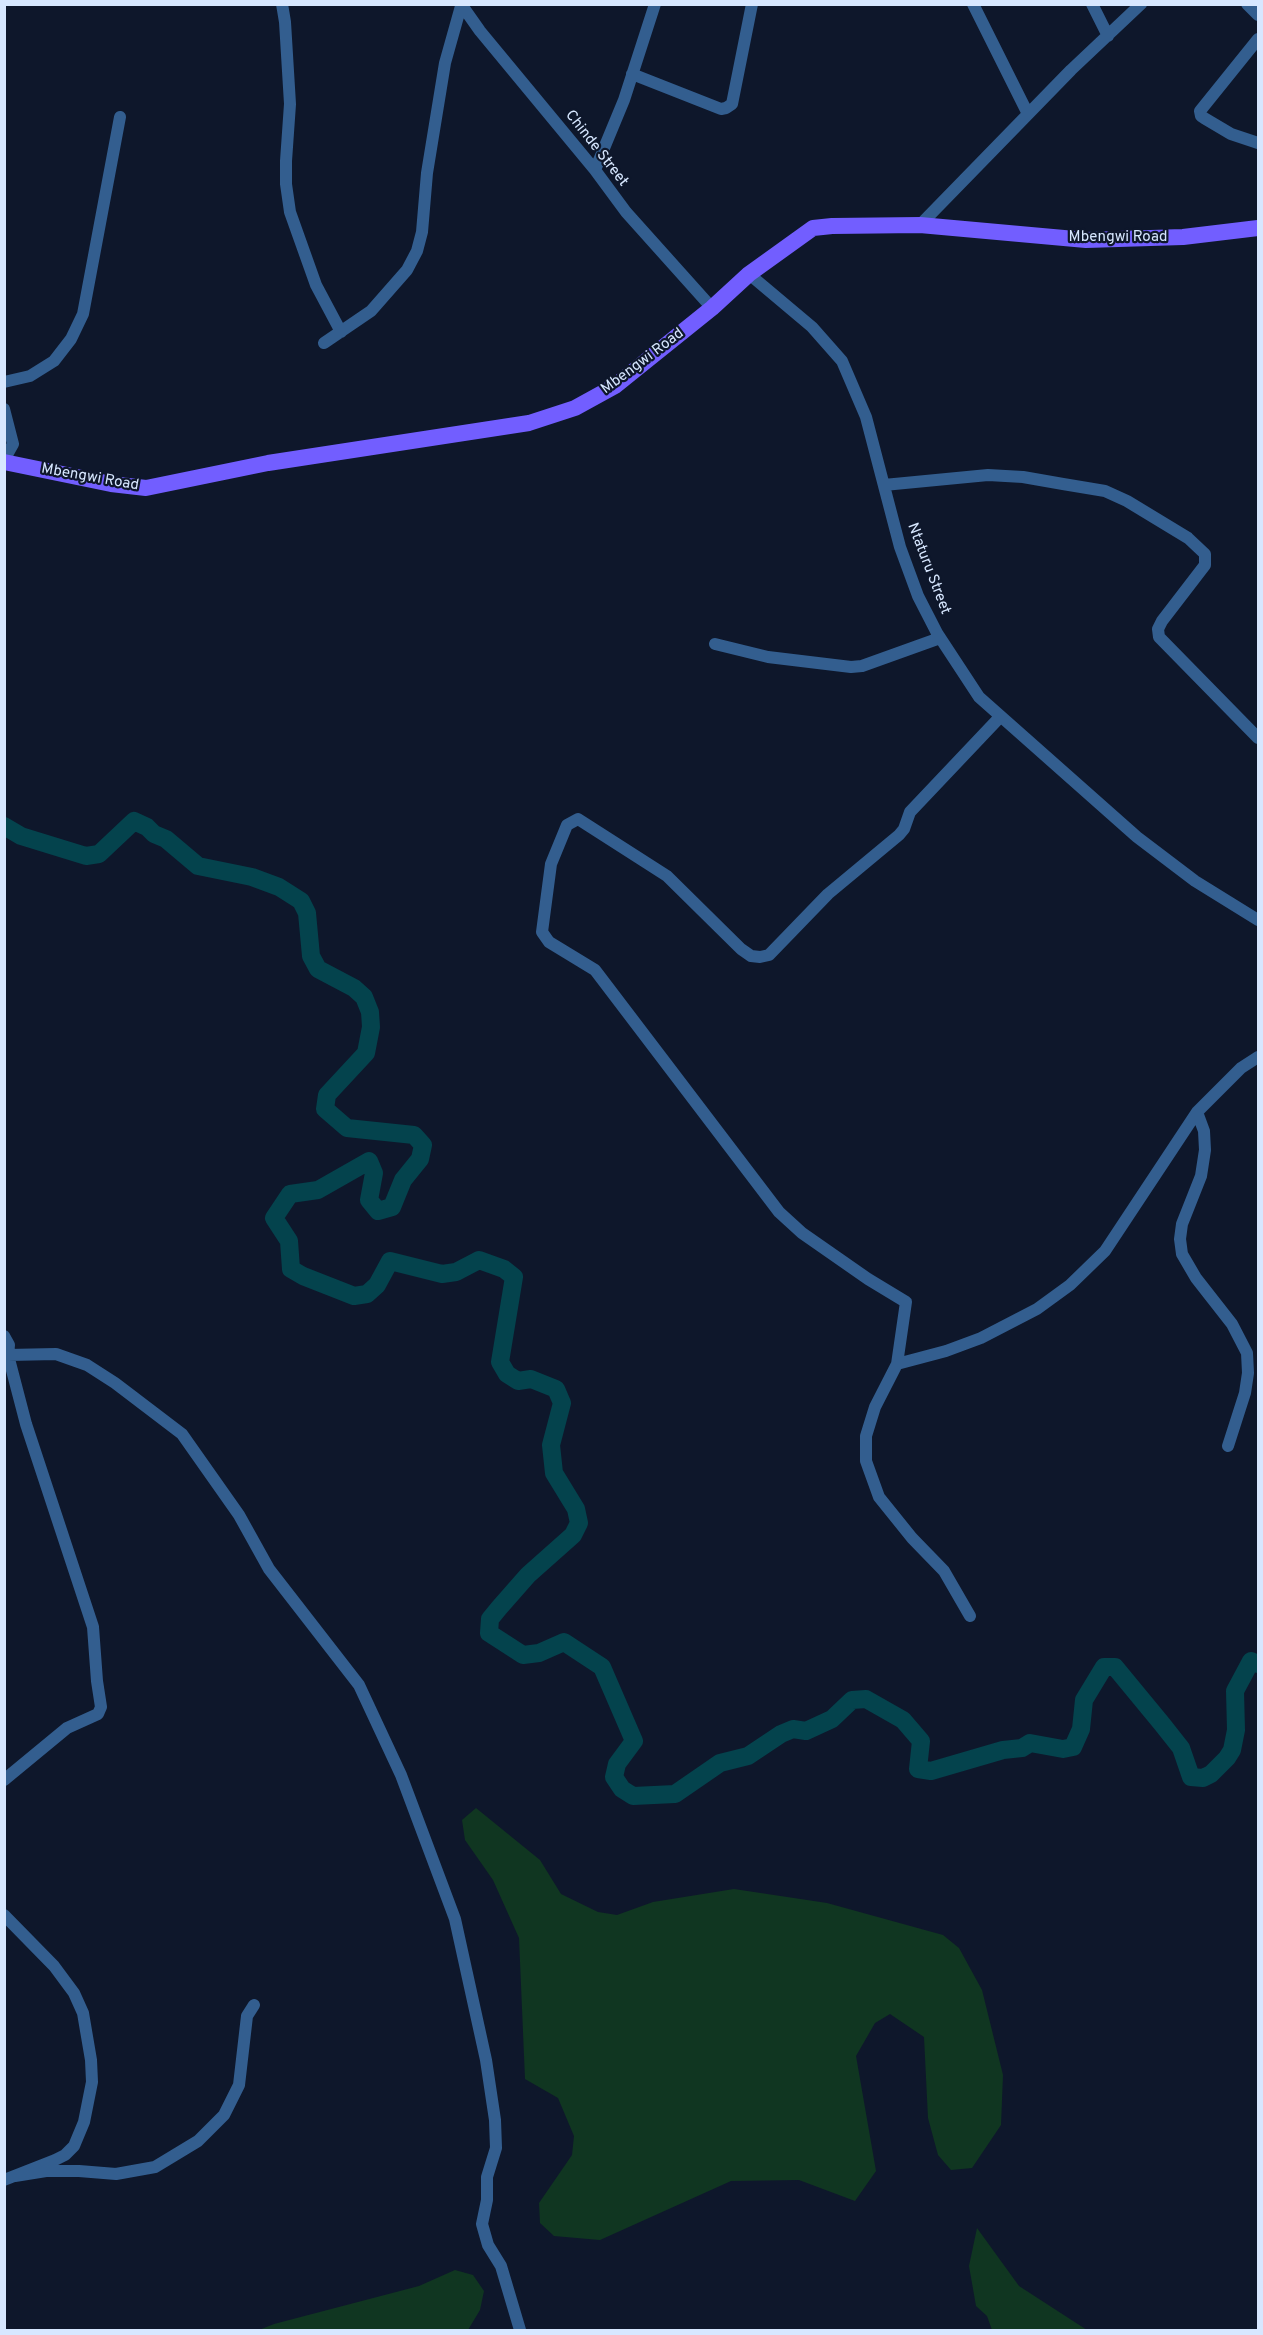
<!DOCTYPE html>
<style>
body{margin:0}
#map{position:relative;width:1263px;height:2335px;overflow:hidden;background:#0e172b;font-family:Overpass,sans-serif}
canvas{display:block}
.frame{position:absolute;inset:0;border:6px solid #d7e7ff;pointer-events:none}
</style>
<div id="map">
<canvas width="1263" height="2335"></canvas>
<div class="frame"></div>
</div>
<script>
const context = document.querySelector('canvas').getContext('2d');
context.lineJoin = 'round';
function fillPath(path, color) { context.fillStyle = color; context.fill(path, 'evenodd'); }
const toPath = rows => new Path2D(rows.map(r => 'M' + r).join(''));
function stroke(path, color, width, dash) { context.strokeStyle = color; context.lineWidth = width; context.lineCap = dash ? 'butt' : 'round'; context.setLineDash(dash || []); context.stroke(path); }
function drawText(font, color, halo, rows, align = 'center') {
  context.font = font + ' Overpass,sans-serif'; context.lineWidth = 4.5; context.setLineDash([]); context.textBaseline = 'middle'; context.strokeStyle = halo; context.fillStyle = color; for (const [text, x, y, turn = 0] of rows) {
    context.save(); context.translate(x, y); context.rotate((+turn || 0) * Math.PI / 180); context.textAlign = isNaN(turn) ? turn : align; if (halo) context.strokeText(text, 0, 0); context.fillText(text, 0, 0); context.restore();
  }
}
const green = toPath([
 [476,1808,540,1860,561,1894,598,1912,617,1915,653,1902,734,1889,827,1903,943,1935,959,1948,982,1990,1003,2075,1001,2125,972,2168,951,2170,938,2155,928,2118,924,2037,890,2014,875,2023,856,2056,876,2171,855,2201,799,2180,731,2181,600,2240,554,2236,540,2223,539,2203,572,2155,574,2136,558,2098,525,2079,519,1938,493,1880,465,1840,462,1820],
 [977,2228,1019,2286,1087,2330,992,2330,987,2316,976,2306,969,2266],
 [455,2270,473,2275,484,2291,480,2310,468,2330,259,2330,274,2324,419,2286]
]);
const river = toPath([
 [4,826,21,836,86,856,99,854,134,821,147,827,154,834,166,839,198,866,252,877,279,887,301,901,307,913,311,956,318,969,354,988,364,997,370,1012,371,1027,366,1053,327,1095,325,1109,347,1128,414,1135,423,1145,420,1159,403,1180,392,1207,378,1211,369,1200,374,1173,369,1161,318,1190,290,1194,274,1218,289,1241,291,1269,303,1276,354,1296,367,1294,377,1285,390,1261,442,1274,456,1272,479,1260,504,1269,514,1277,500,1362,507,1374,518,1381,531,1379,556,1389,562,1403,551,1445,554,1473,576,1509,579,1523,573,1535,528,1575,499,1608,490,1619,489,1633,523,1655,539,1653,564,1642,602,1667,634,1741,617,1764,614,1777,622,1789,633,1796,675,1794,720,1763,748,1756,781,1734,793,1729,806,1731,832,1719,852,1700,866,1699,903,1720,921,1741,918,1769,931,1771,1003,1750,1022,1748,1030,1743,1063,1749,1073,1747,1081,1729,1084,1700,1104,1667,1115,1667,1162,1724,1181,1748,1191,1777,1203,1778,1211,1774,1227,1758,1232,1750,1236,1730,1235,1691,1251,1661,1258,1664]
]);
const minor = toPath([
 [282,4,285,22,290,104,286,161,286,184,290,212,316,285,341,332],
 [461,4,480,31,595,170,626,212,712,308],
 [973,4,1028,114],
 [1092,4,1108,36],
 [1247,4,1258,15],
 [1258,39,1200,111,1201,116,1204,118,1231,134,1258,143],
 [632,74,721,109,726,108,732,104,752,4],
 [595,170,624,100,655,4],
 [920,225,1071,70,1141,4],
 [749,274,812,327,842,361,866,417,900,547,918,596,937,633,979,697,1137,837,1195,881,1258,920],
 [324,343,371,311,407,270,417,251,422,232,427,173,445,63,461,6],
 [4,382,30,376,54,361,71,339,83,314,120,117],
 [4,409,13,444,4,460],
 [884,485,988,475,1023,477,1063,484,1105,491,1127,501,1188,538,1205,554,1205,565,1162,621,1158,629,1159,637,1258,738],
 [715,644,768,657,851,667,862,666,940,638],
 [1197,1112,1204,1131,1205,1150,1201,1176,1182,1224,1180,1239,1182,1254,1196,1278,1232,1324,1247,1353,1248,1373,1245,1393,1228,1446],
 [4,1336,9,1345,8,1355,26,1424,93,1627,97,1681,101,1707,98,1714,67,1728,4,1780],
 [8,1355,56,1354,87,1365,115,1383,182,1434,239,1515,269,1569,359,1685,401,1775,455,1919,486,2060,495,2120,496,2148,487,2177,487,2200,482,2224,488,2245,501,2266,520,2330],
 [897,1364,946,1351,981,1338,1037,1309,1070,1285,1105,1251,1197,1112,1241,1068,1258,1057],
 [970,1616,944,1571,912,1538,879,1497,866,1461,866,1436,875,1407,897,1364,906,1302,868,1279,802,1233,779,1212,595,970,549,942,542,932,551,864,567,825,578,819,667,876,741,949,751,956,760,957,769,955,828,894,899,835,904,829,910,812,1000,717],
 [4,1915,54,1966,74,1993,83,2013,91,2060,92,2082,84,2122,74,2146,65,2155,55,2160,4,2180],
 [15,2176,46,2171,79,2171,116,2174,155,2167,198,2141,224,2115,239,2085,247,2016,254,2005]
]);
const major = toPath([
 [4,462,111,484,146,488,268,463,529,423,575,408,615,386,712,308,749,274,813,228,832,226,920,225,1086,240,1183,237,1258,228]
]);
const streetNames = [
 ["Chinde Street",596,149,52],
 ["Mbengwi Road",1118,238],
 ["Mbengwi Road",643,362,-37],
 ["Mbengwi Road",90,478,10],
 ["Ntaturu Street",928,569,69]
];
fillPath(green, '#103621');
stroke(river, '#04434d', 18);
stroke(minor, '#335e8f', 12);
stroke(major, '#725eff', 16);
drawText('15px', '#d7e7ff', '#0e172b', streetNames);
</script>
